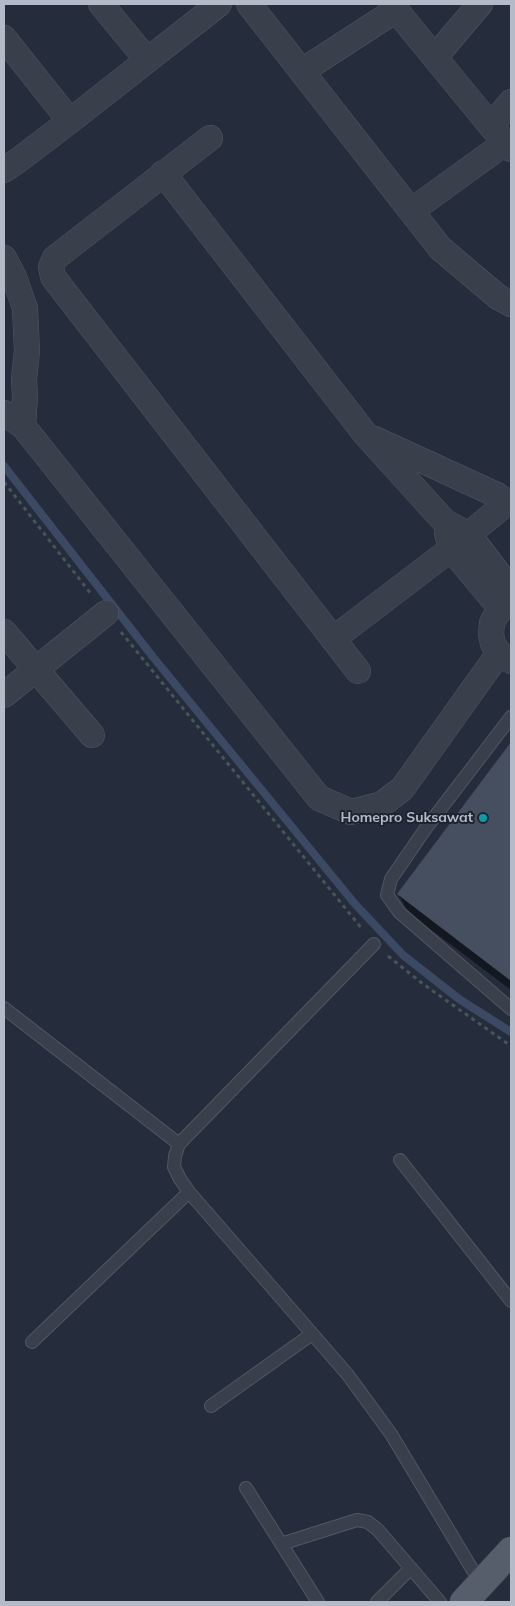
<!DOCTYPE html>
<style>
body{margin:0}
#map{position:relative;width:515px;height:1606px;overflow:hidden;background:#252c3b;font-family:Mulish,sans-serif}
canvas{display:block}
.frame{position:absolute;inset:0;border:5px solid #b4bac7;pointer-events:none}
</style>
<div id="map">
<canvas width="515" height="1606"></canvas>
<div class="frame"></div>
</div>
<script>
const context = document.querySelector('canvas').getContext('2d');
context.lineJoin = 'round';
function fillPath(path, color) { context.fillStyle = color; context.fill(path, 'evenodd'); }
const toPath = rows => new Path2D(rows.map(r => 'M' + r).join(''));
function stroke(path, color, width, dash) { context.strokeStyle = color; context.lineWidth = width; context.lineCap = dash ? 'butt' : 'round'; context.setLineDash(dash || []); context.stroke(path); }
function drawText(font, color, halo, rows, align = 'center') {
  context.font = font + ' Mulish,sans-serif'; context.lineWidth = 4; context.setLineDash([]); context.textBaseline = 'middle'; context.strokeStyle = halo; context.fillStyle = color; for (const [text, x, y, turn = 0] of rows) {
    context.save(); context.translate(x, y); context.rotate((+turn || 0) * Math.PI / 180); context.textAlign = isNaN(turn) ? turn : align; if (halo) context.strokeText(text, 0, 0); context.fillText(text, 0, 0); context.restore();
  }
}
const shadow = toPath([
 [511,744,511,990,409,913,398,894]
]);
const stream = toPath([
 [4,466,153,657,355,904,403,955,459,999,511,1032]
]);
const building = toPath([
 [511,742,511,981,397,894]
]);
const path = toPath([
 [4,482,91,594],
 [121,632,363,930],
 [388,956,423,984,511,1046]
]);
const lane = toPath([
 [511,717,426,828,391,879,387,895,399,912,511,1009],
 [4,1008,179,1144],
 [400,1160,511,1301],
 [189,1192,348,1375,391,1434,481,1584],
 [32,1342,189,1192,180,1179,174,1167,175,1156,179,1144,374,944],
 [211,1406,312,1334],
 [246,1488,318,1602],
 [281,1544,357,1520,368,1522,378,1530,440,1602],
 [377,1602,411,1568]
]);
const street = toPath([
 [101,4,147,60],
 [249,4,440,248,498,297,511,304],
 [396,10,505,143],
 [4,38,70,121],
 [435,57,480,4],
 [302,71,396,10,391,4],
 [491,126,511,102],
 [210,138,55,258,51,267,53,277,358,671],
 [4,170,16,162,70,121,219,4],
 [163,173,366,435,444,521,469,535,511,590],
 [411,211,505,143,511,149],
 [4,258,14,277,25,308,27,351,24,379,25,397,23,426],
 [4,413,23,426,319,798,351,812,382,804,402,789,499,653],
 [447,533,451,549,501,609],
 [511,603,501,609,495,617,492,623,491,634,493,644,499,653,511,661],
 [4,632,92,735],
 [333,639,451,549,503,506,504,500,497,495,375,439],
 [4,695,106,613]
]);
const primary = toPath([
 [464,1602,511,1551]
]);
const markers = [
 [483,818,5,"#0f9aa8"]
];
const poiNames = [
 ["Homepro Suksawat",473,818]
];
fillPath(shadow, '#0007');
stroke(stream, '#3c4963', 8);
fillPath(building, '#464f5f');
stroke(lane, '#515763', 14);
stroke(street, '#515763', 26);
stroke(primary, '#424854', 29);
stroke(path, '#455559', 3, [4, 4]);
stroke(lane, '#393f4b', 12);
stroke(street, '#393f4b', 25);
stroke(primary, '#575e6b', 28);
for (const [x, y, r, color] of markers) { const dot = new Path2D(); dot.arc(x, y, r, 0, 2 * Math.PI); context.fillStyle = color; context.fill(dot); stroke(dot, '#1e2430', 2); }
drawText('bold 14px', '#b4bac7', '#1e2430', poiNames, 'right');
</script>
